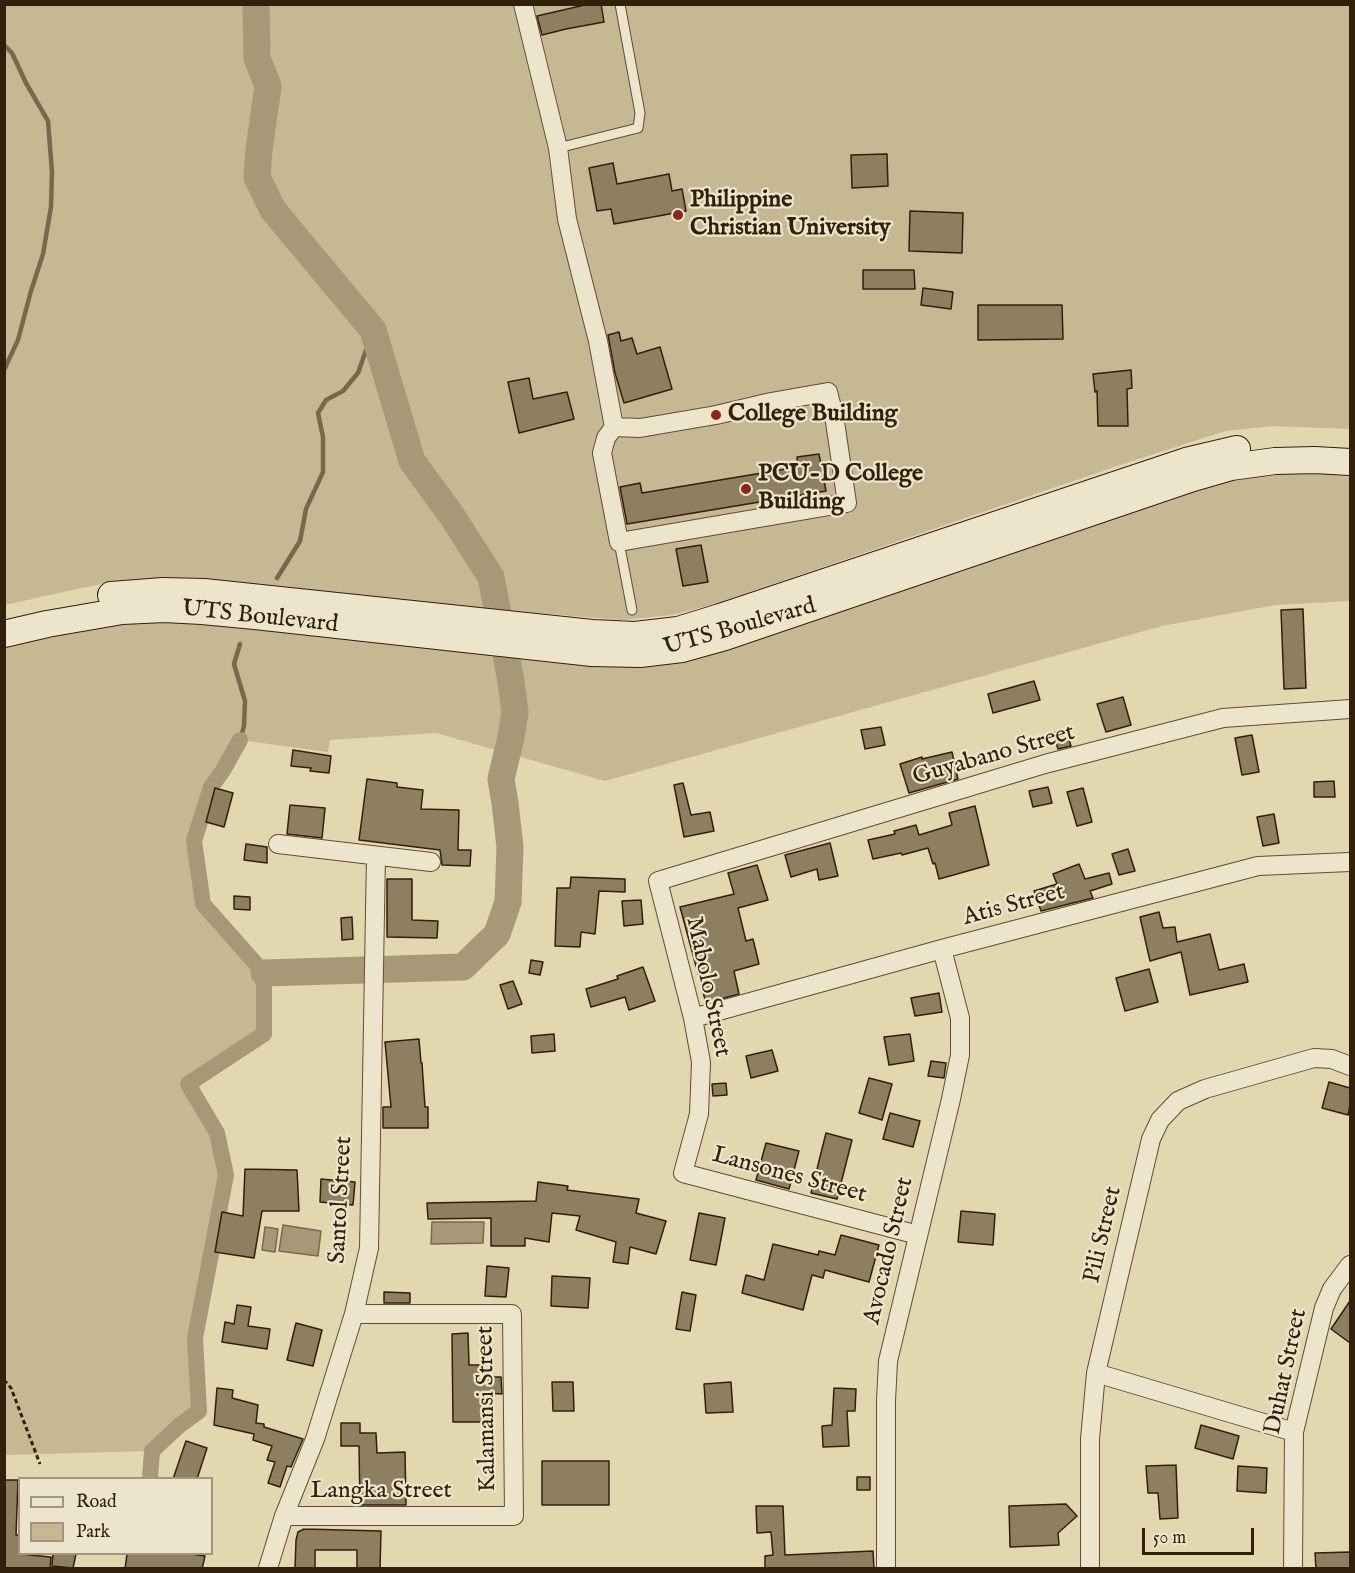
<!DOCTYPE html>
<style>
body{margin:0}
#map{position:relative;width:1355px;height:1573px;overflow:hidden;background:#e3d7af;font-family:"IM FELL English",serif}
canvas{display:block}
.frame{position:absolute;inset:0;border:6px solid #32200b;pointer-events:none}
.legend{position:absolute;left:18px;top:1477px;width:195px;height:78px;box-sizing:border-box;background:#ede5cb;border:2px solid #a2967e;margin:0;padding:8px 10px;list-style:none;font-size:18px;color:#32200b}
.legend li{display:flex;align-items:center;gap:12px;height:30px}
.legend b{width:30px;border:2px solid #a2967e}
.scale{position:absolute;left:1142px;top:1528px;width:112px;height:27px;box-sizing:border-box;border:3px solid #32200b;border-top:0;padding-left:8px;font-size:18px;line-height:21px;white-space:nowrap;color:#32200b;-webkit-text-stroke:4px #ede5cb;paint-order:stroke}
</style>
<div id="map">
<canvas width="1355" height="1573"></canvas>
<div class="frame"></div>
<ul class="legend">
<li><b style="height:8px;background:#ede5cb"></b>Road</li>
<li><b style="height:16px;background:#c5b893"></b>Park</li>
</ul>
<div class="scale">50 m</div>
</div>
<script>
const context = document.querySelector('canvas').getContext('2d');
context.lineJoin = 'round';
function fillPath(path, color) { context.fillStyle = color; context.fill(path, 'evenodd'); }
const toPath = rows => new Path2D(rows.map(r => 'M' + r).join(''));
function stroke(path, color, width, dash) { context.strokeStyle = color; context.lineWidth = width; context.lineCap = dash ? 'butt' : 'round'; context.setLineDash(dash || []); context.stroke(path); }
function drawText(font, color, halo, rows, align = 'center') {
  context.font = font + ' "IM FELL English",serif'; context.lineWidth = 4.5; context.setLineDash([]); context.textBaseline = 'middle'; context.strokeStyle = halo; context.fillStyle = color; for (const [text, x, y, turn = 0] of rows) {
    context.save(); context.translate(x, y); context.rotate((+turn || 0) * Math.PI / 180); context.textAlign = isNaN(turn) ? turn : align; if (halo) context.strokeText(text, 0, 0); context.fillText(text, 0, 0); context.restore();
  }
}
const green = toPath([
 [4,5,1350,5,1350,429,1274,426,1225,431,1120,465,715,604,672,615,621,620,150,580,106,583,63,592,5,605],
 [1275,472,1350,473,1350,601,1275,605,1162,626,605,781,436,733,330,740,328,752,240,740,222,772,211,787,194,841,203,904,264,973,264,1034,189,1084,217,1133,226,1175,195,1338,199,1411,180,1426,152,1451,5,1455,4,648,104,626,148,622,212,625,525,658,1214,483]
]);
const water = toPath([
 [432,1222,484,1222,483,1243,431,1244,432,1222],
 [283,1225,321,1231,318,1256,279,1251,283,1225],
 [265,1227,278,1229,275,1252,262,1250,265,1227]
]);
const stream = toPath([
 [4,45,12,53,26,83,48,121,52,172,51,207,43,254,31,291,18,340,4,370],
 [277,578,300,541,306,509,323,472,323,437,318,413,326,400,343,391,358,373,373,330],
 [240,740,244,726,245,701,234,664,240,644]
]);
const canal = toPath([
 [150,1478,152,1451,180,1425,199,1411,195,1338,226,1175,217,1133,188,1084,264,1034,264,973,203,904,194,841,211,787,222,772,240,740]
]);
const river = toPath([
 [256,4,257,58,268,86,259,150,257,177,273,210,373,330,412,461,452,516,491,577,511,681,515,712,511,737,501,779,505,803,510,847,508,902,497,934,463,967,264,973]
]);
const building = toPath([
 [589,4,601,4,604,22,566,29,542,35,537,16,589,4],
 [887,154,888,186,852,188,851,155,887,154],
 [613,163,617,184,669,174,672,191,682,189,686,211,614,224,611,209,597,211,589,168,613,163],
 [910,211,963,213,962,253,909,251,910,211],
 [863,270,914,270,915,289,863,289,863,270],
 [923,288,953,292,951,309,921,305,923,288],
 [978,305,1062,305,1063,339,978,340,978,305],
 [619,332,621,341,632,338,637,354,660,347,672,389,624,403,615,373,608,335,619,332],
 [1131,370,1132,388,1127,389,1128,426,1098,426,1097,391,1095,392,1093,374,1131,370],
 [529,378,533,399,567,392,574,419,519,433,508,382,529,378],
 [819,454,826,491,627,524,620,487,640,483,642,493,798,467,797,457,819,454],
 [701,545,708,582,683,586,676,549,701,545],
 [1303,609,1306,688,1284,689,1281,610,1303,609],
 [1034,681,1040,700,993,713,988,694,1034,681],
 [1123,697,1131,725,1106,732,1097,704,1123,697],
 [881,727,885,745,865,749,861,730,881,727],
 [1066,729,1071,746,1058,749,1053,733,1066,729],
 [1252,735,1259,772,1242,775,1235,738,1252,735],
 [293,750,331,756,329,773,310,771,311,768,291,766,293,750],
 [952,752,958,779,909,793,900,764,922,757,922,759,952,752],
 [367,779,397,783,397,787,423,790,421,809,459,810,458,850,471,850,470,866,442,865,440,850,359,840,367,779],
 [1334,781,1335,797,1314,797,1314,782,1334,781],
 [683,783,691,815,710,812,714,831,684,837,674,785,683,783],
 [1048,787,1052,803,1033,807,1029,791,1048,787],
 [215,788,233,793,224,827,206,822,215,788],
 [1083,788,1092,822,1077,826,1067,792,1083,788],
 [290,805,325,808,322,838,287,834,290,805],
 [975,806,989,865,939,879,935,863,933,864,928,848,902,855,901,853,873,859,868,840,895,834,894,831,916,825,919,835,952,825,949,813,975,806],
 [1274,814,1279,843,1263,846,1257,817,1274,814],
 [830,843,838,876,819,880,817,869,791,877,785,855,830,843],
 [246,844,267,847,267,863,244,860,246,844],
 [1128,849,1135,871,1119,875,1112,854,1128,849],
 [1079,864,1085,879,1109,873,1112,884,1090,891,1093,898,1041,911,1034,891,1057,884,1053,874,1079,864],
 [757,865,768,900,738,908,746,941,753,939,759,964,734,971,739,994,706,1003,680,907,734,894,728,873,757,865],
 [571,877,625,879,625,892,599,891,595,934,581,932,580,947,555,946,557,888,570,888,571,877],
 [387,879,412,879,412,920,438,921,437,938,387,937,387,879],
 [234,896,250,897,250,910,234,909,234,896],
 [641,900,643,924,624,926,622,901,641,900],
 [1159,912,1163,928,1175,927,1177,942,1210,934,1219,970,1244,964,1248,982,1190,995,1181,952,1150,961,1140,917,1159,912],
 [352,917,353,939,342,940,341,918,352,917],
 [531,960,543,962,540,975,529,973,531,960],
 [643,967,655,1001,629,1010,625,997,591,1007,586,989,618,979,617,976,643,967],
 [1149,969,1158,1002,1125,1011,1116,978,1149,969],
 [513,981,522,1004,508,1009,500,985,513,981],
 [939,993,942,1012,915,1016,911,998,939,993],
 [554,1034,555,1051,532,1053,531,1036,554,1034],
 [910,1034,914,1061,889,1065,884,1037,910,1034],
 [419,1039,421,1063,422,1063,425,1107,428,1107,428,1128,383,1128,383,1107,391,1107,385,1042,419,1039],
 [772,1050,778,1071,751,1078,746,1056,772,1050],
 [931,1061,946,1063,944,1078,928,1076,931,1061],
 [869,1078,892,1084,882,1120,859,1113,869,1078],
 [1329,1082,1350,1088,1350,1105,1348,1115,1322,1108,1329,1082],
 [726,1083,727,1095,713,1096,712,1084,726,1083],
 [890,1113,920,1121,913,1147,883,1139,890,1113],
 [826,1133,852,1140,837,1199,811,1193,826,1133],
 [766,1143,799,1151,789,1189,756,1180,766,1143],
 [245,1169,297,1170,299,1211,262,1211,254,1258,215,1252,222,1212,243,1216,245,1169],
 [321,1179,355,1182,353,1205,320,1202,321,1179],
 [538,1182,568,1186,567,1190,639,1199,636,1213,666,1221,656,1254,630,1247,628,1264,613,1262,616,1242,576,1230,580,1216,552,1213,549,1242,525,1238,525,1246,491,1246,491,1218,428,1219,427,1203,536,1201,538,1182],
 [961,1211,995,1214,993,1245,958,1242,961,1211],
 [699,1213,725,1218,716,1265,690,1260,699,1213],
 [841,1235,879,1245,869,1282,825,1270,823,1278,812,1275,803,1310,742,1293,746,1275,764,1280,773,1244,818,1255,819,1251,835,1255,841,1235],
 [487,1266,509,1268,506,1297,485,1296,487,1266],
 [552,1276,590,1278,588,1308,551,1306,552,1276],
 [384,1292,410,1293,410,1303,384,1303,384,1292],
 [682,1292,696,1295,690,1331,676,1329,682,1292],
 [1350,1301,1350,1343,1331,1329,1350,1301],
 [237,1305,251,1307,248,1326,270,1329,267,1349,222,1342,225,1322,234,1324,237,1305],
 [296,1323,322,1330,313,1366,287,1360,296,1323],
 [468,1333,469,1365,481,1365,482,1377,501,1377,502,1394,487,1393,487,1422,453,1422,452,1334,468,1333],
 [552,1382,573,1382,574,1411,553,1411,552,1382],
 [731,1382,733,1412,706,1413,704,1384,731,1382],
 [217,1388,233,1390,232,1398,258,1405,256,1423,264,1424,264,1427,303,1439,291,1467,287,1466,280,1487,268,1483,275,1462,267,1460,272,1446,253,1440,254,1434,214,1425,217,1388],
 [834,1388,856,1389,855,1411,847,1411,849,1446,823,1447,822,1426,832,1425,834,1388],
 [341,1423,360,1423,360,1433,376,1433,377,1453,405,1452,406,1505,360,1505,359,1446,341,1446,341,1423],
 [1201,1425,1239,1436,1233,1459,1195,1448,1201,1425],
 [186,1441,207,1448,197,1479,173,1479,186,1441],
 [542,1461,609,1461,609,1505,542,1505,542,1461],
 [1176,1465,1178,1518,1160,1519,1158,1493,1148,1493,1146,1466,1176,1465],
 [1238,1466,1267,1468,1266,1493,1237,1491,1238,1466],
 [857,1477,870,1477,870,1490,857,1490,857,1477],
 [4,1480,18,1480,16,1535,20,1535,20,1554,51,1557,50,1569,4,1569,4,1480],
 [1066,1504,1077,1516,1058,1533,1059,1545,1010,1547,1009,1506,1066,1504],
 [756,1506,783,1506,785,1555,873,1551,874,1569,765,1569,765,1556,773,1555,771,1532,757,1533,756,1506],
 [304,1529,381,1531,380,1569,357,1569,357,1550,315,1550,315,1569,295,1569,296,1540,298,1532,304,1529],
 [1350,1552,1350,1569,1316,1569,1315,1553,1350,1552],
 [53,1554,76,1554,73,1568,52,1566,53,1554],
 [127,1554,191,1554,205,1556,202,1569,125,1569,127,1554]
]);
const path = toPath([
 [4,1380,11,1388,40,1464]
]);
const lane = toPath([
 [558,148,638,128,640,113,620,4],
 [619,542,632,610]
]);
const street = toPath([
 [523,4,558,148,567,219,598,341,614,427,606,438,602,453,619,542,847,503,834,415,828,392,771,402,716,415,640,428,614,427],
 [278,844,431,862],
 [693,1018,942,949,1258,866,1350,862],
 [918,1235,683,1173,699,1114,701,1062,693,1018,658,881,1045,764,1223,718,1350,709],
 [1096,1373,1294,1432],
 [284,1516,514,1516,512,1314,354,1314],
 [268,1568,284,1516,315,1439,354,1314,369,1248,376,856],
 [886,1568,886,1401,888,1361,951,1099,960,1055,960,1018,942,949],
 [1090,1568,1090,1439,1096,1373,1151,1139,1160,1120,1178,1101,1205,1089,1314,1058,1332,1059,1350,1066],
 [1293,1568,1294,1432,1324,1308,1332,1289,1350,1265]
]);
const secondary = toPath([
 [111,595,163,591,204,592,592,633,635,635,678,630,720,617,1186,461,1237,449],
 [4,634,47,624,122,611,164,609,202,611,255,616,592,653,640,654,682,649,725,637,1193,478,1231,467,1275,461,1315,460,1350,462]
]);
const markers = [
 [678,215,6,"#8f2418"],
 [716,415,6,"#8f2418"],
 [746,489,6,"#8f2418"]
];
const poiNames = [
 ["Philippine",690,201],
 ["Christian University",690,229],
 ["College Building",728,415],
 ["PCU-D College",758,475],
 ["Building",758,503]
];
const streetNames = [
 ["UTS Boulevard",260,618,6],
 ["UTS Boulevard",740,628,-16],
 ["Guyabano Street",994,756,-16],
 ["Atis Street",1014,906,-15],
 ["Mabolo Street",707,987,78],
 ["Lansones Street",789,1176,15],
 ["Santol Street",342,1200,-87],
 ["Pili Street",1104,1235,-77],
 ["Avocado Street",890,1251,-77],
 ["Duhat Street",1287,1372,-78],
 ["Kalamansi Street",488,1409,-91],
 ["Langka Street",381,1492]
];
fillPath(green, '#c5b893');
fillPath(water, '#a79977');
stroke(water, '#78694c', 1.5);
stroke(stream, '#78694c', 4.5);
stroke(canal, '#a79977', 16);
stroke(river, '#a79977', 27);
fillPath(building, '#8e7f60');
stroke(building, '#32200b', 1.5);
stroke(lane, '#5e4e34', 11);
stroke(street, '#5e4e34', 20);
stroke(secondary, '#32200b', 28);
stroke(path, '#32200b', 3, [4.5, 3]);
stroke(lane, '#ede5cb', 9);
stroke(street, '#ede5cb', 18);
stroke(secondary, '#ede5cb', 26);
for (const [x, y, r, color] of markers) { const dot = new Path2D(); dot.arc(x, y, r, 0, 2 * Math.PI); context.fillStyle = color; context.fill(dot); stroke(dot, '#ede5cb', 2); }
drawText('bold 24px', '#32200b', '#ede5cb', poiNames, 'left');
drawText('24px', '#32200b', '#ede5cb', streetNames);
</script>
